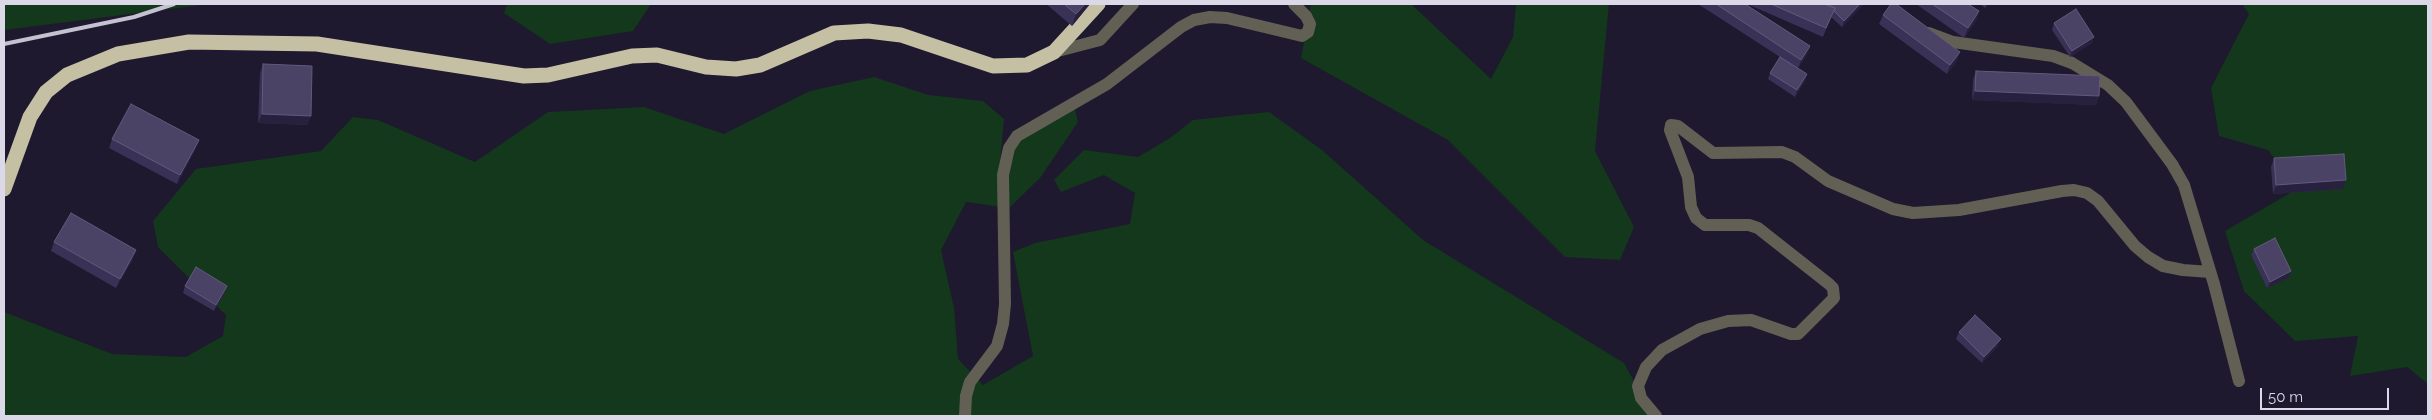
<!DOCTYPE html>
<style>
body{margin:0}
#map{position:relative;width:2432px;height:420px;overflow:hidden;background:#1e192e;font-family:Raleway,sans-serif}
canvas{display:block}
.frame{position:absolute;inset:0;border:5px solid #dbd9e7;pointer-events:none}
.scale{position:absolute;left:2260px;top:388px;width:129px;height:22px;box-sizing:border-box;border:2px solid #dbd9e7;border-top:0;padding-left:6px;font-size:15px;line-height:18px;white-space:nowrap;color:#dbd9e7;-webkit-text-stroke:4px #1e192e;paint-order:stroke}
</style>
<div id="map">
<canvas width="2432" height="420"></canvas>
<div class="frame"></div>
<div class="scale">50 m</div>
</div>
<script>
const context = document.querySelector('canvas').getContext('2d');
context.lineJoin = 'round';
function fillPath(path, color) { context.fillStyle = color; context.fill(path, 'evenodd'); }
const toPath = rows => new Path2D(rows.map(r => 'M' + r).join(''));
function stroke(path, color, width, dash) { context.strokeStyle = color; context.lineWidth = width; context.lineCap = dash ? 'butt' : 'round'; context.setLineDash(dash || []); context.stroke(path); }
const green = toPath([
 [4,4,209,4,4,30],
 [507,4,651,4,633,31,550,44,504,13],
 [1311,4,1411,4,1491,79,1513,37,1516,4,1609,4,1595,151,1634,227,1620,260,1565,257,1448,140,1301,58],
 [2242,4,2428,4,2428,384,2407,367,2350,376,2358,336,2295,341,2244,291,2225,231,2297,189,2268,150,2219,136,2211,88,2249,14],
 [874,77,928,95,983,101,1004,119,1000,162,1032,127,1075,109,1078,122,1040,178,1009,208,966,202,941,250,954,308,958,359,983,385,1033,356,1013,252,1035,243,1130,224,1135,193,1104,175,1061,192,1054,180,1084,150,1138,157,1170,138,1193,120,1269,112,1322,150,1423,240,1624,363,1653,416,4,416,4,312,112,354,186,357,223,336,226,315,158,247,153,221,196,169,321,151,353,117,378,120,475,162,548,112,644,107,724,134,810,91]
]);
const minor = toPath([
 [1929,33,1953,42,2053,56,2072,63,2108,85,2126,102,2172,164,2184,185,2214,284,2239,381],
 [1054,52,1100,40,1133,4],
 [965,416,966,396,970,382,997,346,1003,324,1005,304,1003,175,1009,148,1017,136,1107,84,1181,27,1194,20,1210,17,1227,18,1302,36,1308,32,1310,24,1306,16,1294,4],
 [1656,416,1641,398,1638,386,1646,367,1662,350,1700,329,1728,321,1751,320,1791,334,1798,334,1834,298,1833,288,1829,284,1758,228,1749,225,1705,225,1696,218,1691,207,1688,177,1670,130,1671,125,1678,126,1713,153,1782,152,1795,157,1828,181,1893,209,1913,213,1959,210,2062,191,2074,190,2087,193,2098,201,2135,246,2148,257,2163,266,2183,270,2210,272]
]);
const highway = toPath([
 [4,189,30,117,46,92,67,75,118,54,189,42,317,44,524,76,548,75,632,56,657,55,706,67,736,69,760,65,834,33,868,31,901,35,993,66,1027,65,1054,52,1098,4]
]);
const rail = toPath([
 [4,44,134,17,174,4]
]);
const wall = toPath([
 [1046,4,1090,4,1072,26],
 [1698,4,1745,4,1807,55,1798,68,1807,74,1805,81,1795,97,1768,79,1770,73,1780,57],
 [1747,4,1863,4,1862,6,1842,27,1831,17,1823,37],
 [1916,4,1968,4,1979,11,1976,21,1964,38],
 [1980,4,1988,4,1985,8],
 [1883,15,1957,61,1947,74,1879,24],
 [2054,23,2092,43,2070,57,2052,30],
 [263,64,311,116,307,125,258,123,260,73],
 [1976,71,2099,96,2096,105,1972,100,1973,80],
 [112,139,199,140,195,150,177,184,109,148],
 [2274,158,2346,180,2343,189,2273,194,2271,167],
 [54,242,133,259,116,288,51,251],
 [2254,249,2289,278,2267,288,2251,255],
 [185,286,227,286,225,292,214,311,183,293],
 [1959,332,1998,346,1982,363,1956,339]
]);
const shadedWall = toPath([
 [1085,4,1090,4,1072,26,1076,14],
 [1860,4,1863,4,1862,6,1842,27,1844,21],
 [1979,11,1976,21,1964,38,1968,28],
 [2094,37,2092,43,2070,57,2072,51],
 [1810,46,1807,55,1798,69,1801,60],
 [1960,52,1957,61,1947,74,1950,65],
 [1807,74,1805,81,1795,97,1797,90],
 [1975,91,2099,96,2096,105,1972,100],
 [262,114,311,116,307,125,258,123],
 [199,140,195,150,177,184,180,175],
 [2346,180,2343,189,2273,194,2276,185],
 [136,250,133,259,116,288,120,279],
 [2291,271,2289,278,2267,288,2270,282],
 [227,286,225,292,214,311,216,305],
 [2001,339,1998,346,1982,363,1984,357]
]);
const building = toPath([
 [1064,4,1085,4,1076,14,1064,4],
 [1716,4,1745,4,1810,46,1801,60,1716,4],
 [1771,4,1824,4,1835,8,1826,28,1771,4],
 [1826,4,1860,4,1844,21,1834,11,1835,8,1826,4],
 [1891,4,1896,4,1960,52,1950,65,1883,15,1891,4],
 [1932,4,1968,4,1979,11,1968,28,1932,4],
 [2076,9,2094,37,2072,51,2054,23,2076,9],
 [1780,57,1807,74,1797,90,1770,73,1780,57],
 [263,64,312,66,311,116,262,114,263,64],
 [1976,71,2100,76,2099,96,1975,91,1976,71],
 [131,104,199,140,180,175,112,139,131,104],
 [2344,154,2346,180,2276,185,2274,158,2344,154],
 [71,213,136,250,120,279,54,242,71,213],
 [2275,238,2291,271,2270,282,2254,249,2275,238],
 [196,267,227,286,216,305,185,286,196,267],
 [1975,315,2001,339,1984,357,1959,332,1975,315]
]);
fillPath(green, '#13381c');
stroke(minor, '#626055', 12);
stroke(highway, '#c5bfa3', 15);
stroke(rail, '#c4c2d1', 4);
fillPath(wall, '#3a3156');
fillPath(shadedWall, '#28203f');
fillPath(building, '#4b4366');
stroke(building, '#625a7a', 1);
</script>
